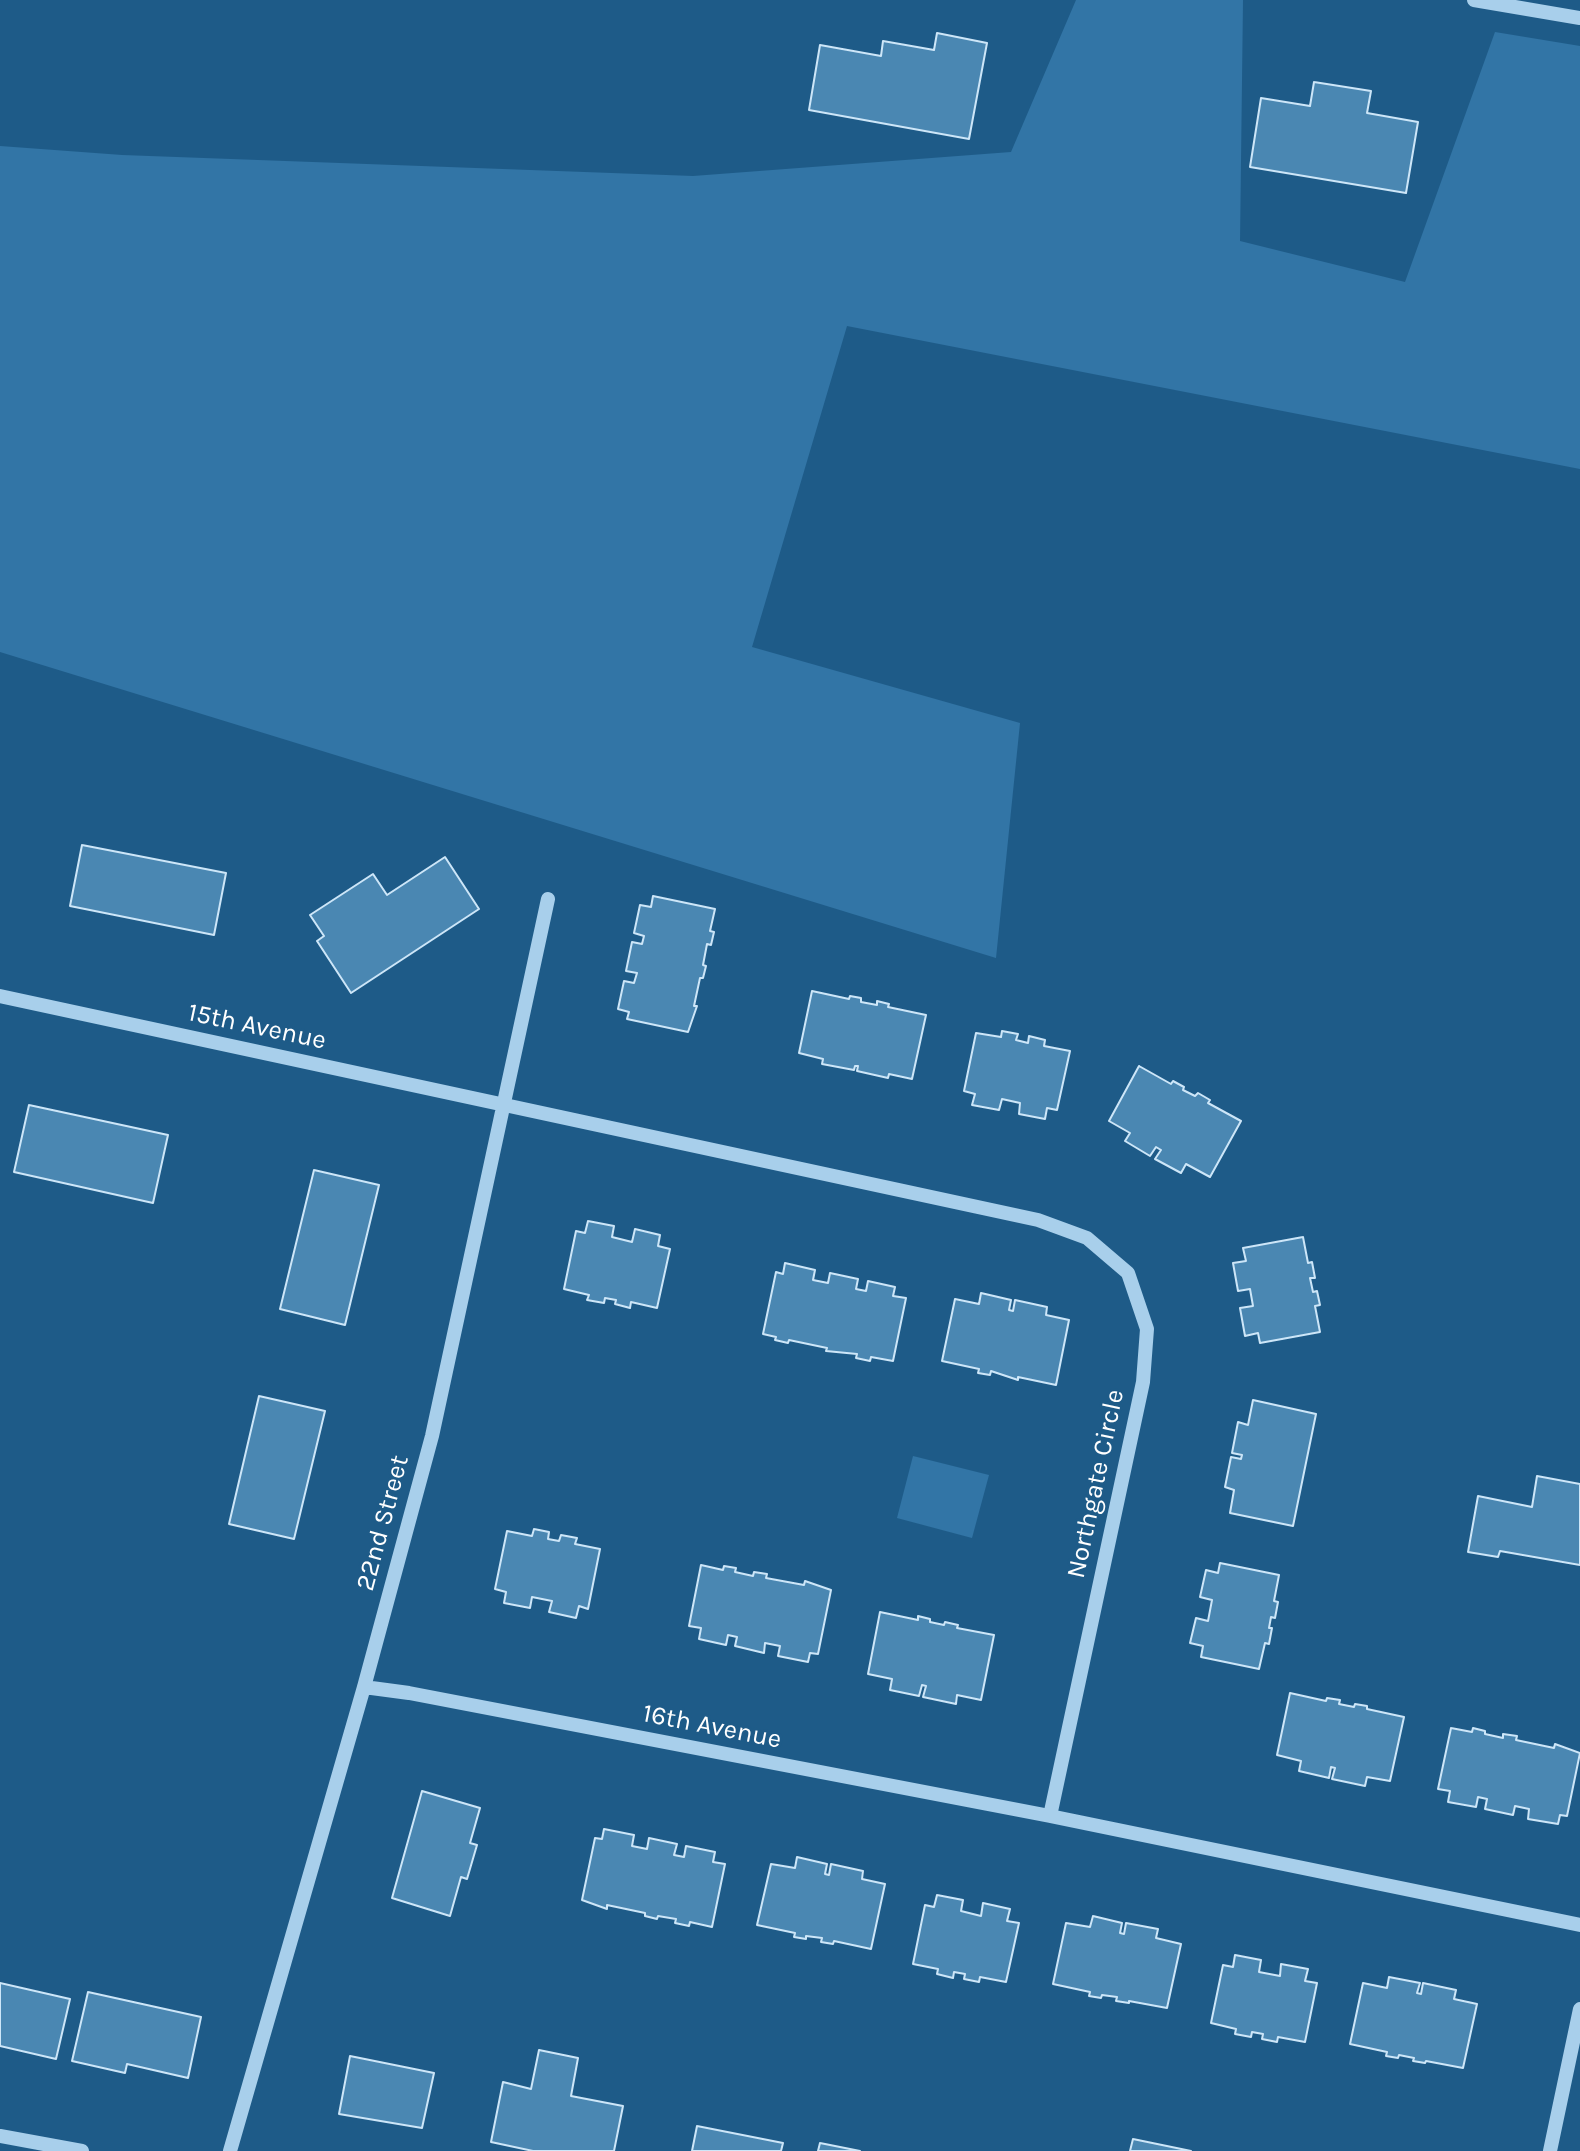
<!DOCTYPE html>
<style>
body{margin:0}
canvas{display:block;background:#1e5b88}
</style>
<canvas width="1580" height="2151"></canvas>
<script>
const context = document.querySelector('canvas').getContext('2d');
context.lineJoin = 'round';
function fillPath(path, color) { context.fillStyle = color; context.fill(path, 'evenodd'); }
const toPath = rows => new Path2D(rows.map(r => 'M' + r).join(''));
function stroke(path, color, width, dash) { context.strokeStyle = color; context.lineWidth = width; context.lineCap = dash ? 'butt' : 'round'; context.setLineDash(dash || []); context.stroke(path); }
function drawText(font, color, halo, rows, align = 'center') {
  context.font = font + ' Karla,sans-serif'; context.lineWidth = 6; context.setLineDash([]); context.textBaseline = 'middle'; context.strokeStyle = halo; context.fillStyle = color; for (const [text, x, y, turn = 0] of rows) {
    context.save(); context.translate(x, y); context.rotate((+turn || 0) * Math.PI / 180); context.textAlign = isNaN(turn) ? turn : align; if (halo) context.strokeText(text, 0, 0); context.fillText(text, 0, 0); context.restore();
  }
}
const green = toPath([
 [1076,0,1243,0,1240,241,1405,282,1495,32,1580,46,1580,469,847,326,752,647,1020,723,996,958,0,652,0,146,122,155,693,176,1011,152],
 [913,1456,989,1475,972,1538,897,1518]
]);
const building = toPath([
 [937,33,987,43,969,139,809,110,820,45,881,56,883,41,934,50,937,33],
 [1314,82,1371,91,1367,113,1418,122,1406,193,1250,167,1261,98,1310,106,1314,82],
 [82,845,226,873,214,935,70,906,82,845],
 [445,857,479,909,351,993,317,941,324,936,310,915,373,874,387,895,445,857],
 [653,896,715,909,710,931,714,932,711,945,707,944,703,965,706,966,703,978,700,978,694,1006,697,1006,688,1032,627,1019,629,1012,618,1009,624,981,634,983,637,973,626,971,632,942,642,944,644,936,634,933,640,905,651,907,653,896],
 [812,991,849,999,850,996,861,998,861,1002,877,1005,877,1001,889,1004,888,1007,926,1015,912,1079,889,1074,888,1078,857,1071,858,1066,855,1066,854,1070,822,1064,823,1059,799,1053,812,991],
 [1002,1031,1018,1034,1016,1040,1028,1043,1029,1036,1045,1040,1044,1046,1070,1051,1057,1110,1047,1108,1045,1119,1019,1114,1020,1103,1002,1099,999,1110,972,1105,975,1094,964,1091,976,1033,1001,1037,1002,1031],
 [1139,1066,1171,1084,1173,1081,1184,1087,1183,1090,1195,1096,1198,1093,1210,1100,1208,1103,1241,1121,1210,1177,1186,1164,1181,1173,1155,1159,1161,1150,1156,1147,1150,1156,1125,1141,1130,1133,1109,1121,1139,1066],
 [29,1105,168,1135,153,1203,14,1172,29,1105],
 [314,1170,379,1185,345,1325,280,1309,314,1170],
 [588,1221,614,1226,612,1237,632,1242,635,1229,660,1235,658,1246,670,1249,657,1308,631,1302,630,1308,615,1304,616,1300,605,1298,604,1303,587,1300,589,1295,564,1289,576,1231,585,1233,588,1221],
 [1303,1237,1308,1263,1312,1262,1315,1278,1310,1278,1313,1292,1317,1291,1320,1305,1315,1306,1320,1332,1260,1343,1258,1333,1245,1336,1240,1308,1253,1306,1250,1289,1238,1291,1233,1263,1246,1261,1243,1248,1303,1237],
 [785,1263,815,1270,813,1280,828,1283,830,1273,858,1279,856,1289,866,1291,868,1281,895,1287,893,1296,906,1298,893,1361,871,1357,870,1361,856,1358,857,1354,826,1351,827,1348,789,1340,788,1343,775,1340,776,1337,763,1334,776,1272,783,1274,785,1263],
 [981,1293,1011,1300,1009,1310,1013,1311,1015,1300,1047,1307,1046,1315,1069,1320,1056,1385,1018,1377,1018,1380,991,1371,990,1375,978,1373,979,1369,942,1361,955,1299,979,1304,981,1293],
 [259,1396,325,1411,294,1539,229,1524,259,1396],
 [1253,1400,1316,1414,1293,1526,1230,1513,1234,1490,1225,1487,1231,1457,1241,1459,1242,1455,1232,1453,1238,1422,1248,1425,1253,1400],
 [1537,1476,1580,1484,1580,1565,1500,1551,1498,1557,1468,1552,1478,1496,1532,1507,1537,1476],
 [534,1529,549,1532,548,1539,559,1541,561,1535,577,1538,575,1544,600,1549,588,1609,579,1606,576,1618,549,1612,552,1601,532,1597,530,1608,504,1603,506,1592,495,1589,507,1531,532,1536,534,1529],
 [1220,1563,1279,1575,1274,1601,1278,1602,1275,1618,1271,1617,1269,1628,1272,1628,1269,1644,1265,1643,1259,1669,1201,1657,1203,1646,1190,1643,1196,1618,1208,1621,1212,1600,1200,1597,1206,1570,1218,1573,1220,1563],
 [701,1565,723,1570,724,1566,736,1568,735,1572,753,1576,754,1572,767,1574,766,1578,804,1585,805,1581,831,1590,818,1654,810,1653,808,1662,778,1656,780,1646,765,1643,764,1653,735,1646,737,1637,728,1635,726,1645,699,1639,701,1628,689,1626,701,1565],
 [880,1612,918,1620,918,1616,930,1619,930,1622,944,1625,945,1622,958,1625,957,1628,994,1635,981,1700,957,1695,956,1704,923,1697,926,1686,922,1685,919,1696,890,1690,892,1679,868,1674,880,1612],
 [1290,1693,1326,1701,1327,1698,1340,1700,1339,1704,1354,1707,1355,1704,1367,1706,1367,1709,1404,1717,1390,1781,1367,1777,1365,1786,1332,1779,1335,1768,1331,1767,1329,1778,1299,1771,1301,1761,1277,1755,1290,1693],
 [1451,1728,1472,1732,1473,1728,1485,1731,1485,1734,1503,1738,1503,1734,1517,1736,1516,1740,1554,1748,1555,1744,1580,1753,1567,1816,1560,1815,1558,1824,1528,1819,1529,1809,1515,1806,1513,1815,1485,1809,1487,1799,1478,1797,1476,1807,1448,1802,1450,1791,1438,1789,1451,1728],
 [422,1791,480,1808,470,1843,477,1845,467,1879,461,1877,450,1916,392,1898,422,1791],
 [604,1829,634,1835,632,1846,647,1849,649,1838,677,1844,674,1855,684,1857,686,1846,715,1852,713,1862,725,1864,712,1927,690,1922,689,1926,675,1923,676,1919,658,1916,657,1919,645,1916,645,1913,607,1905,607,1909,582,1900,595,1838,602,1839,604,1829],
 [797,1857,827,1864,825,1874,829,1875,831,1864,863,1871,862,1879,885,1884,871,1949,834,1941,833,1944,821,1942,822,1938,806,1936,806,1939,794,1937,795,1933,757,1925,771,1864,795,1868,797,1857],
 [937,1895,963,1900,961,1911,981,1916,983,1903,1010,1909,1007,1921,1019,1923,1006,1982,980,1977,979,1982,964,1979,965,1974,954,1972,953,1978,937,1974,938,1969,913,1964,925,1905,934,1907,937,1895],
 [1093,1916,1122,1923,1120,1933,1124,1934,1126,1923,1158,1929,1156,1938,1181,1944,1167,2008,1129,2001,1129,2003,1116,2001,1117,1997,1102,1995,1101,1998,1089,1996,1090,1992,1053,1984,1066,1923,1090,1927,1093,1916],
 [1235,1955,1261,1960,1259,1972,1280,1976,1281,1964,1308,1969,1305,1981,1317,1983,1305,2042,1278,2037,1277,2042,1262,2039,1263,2034,1252,2032,1251,2037,1235,2034,1236,2029,1211,2023,1223,1965,1233,1967,1235,1955],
 [1389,1977,1420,1983,1417,1993,1421,1994,1423,1983,1456,1990,1454,1999,1477,2004,1463,2068,1426,2061,1425,2063,1413,2061,1414,2058,1399,2055,1398,2058,1386,2056,1387,2052,1350,2044,1363,1983,1387,1988,1389,1977],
 [0,1983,70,1999,56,2059,0,2046,0,1983],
 [88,1992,201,2017,188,2078,127,2064,125,2073,72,2061,88,1992],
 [539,2050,578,2058,571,2096,623,2106,614,2151,533,2151,491,2142,503,2082,531,2089,539,2050],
 [350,2056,434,2073,422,2128,339,2114,350,2056],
 [697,2126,783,2143,781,2151,692,2151,697,2126],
 [1133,2139,1191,2151,1130,2151,1133,2139],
 [820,2143,860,2151,818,2151,820,2143]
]);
const minor = toPath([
 [1474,0,1580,18],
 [0,996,1038,1220,1087,1238,1128,1273,1147,1329,1143,1382,1050,1816,1580,1925],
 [364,1687,409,1693,1050,1816],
 [0,2136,82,2151],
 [230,2151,364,1687,432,1436,548,899],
 [1550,2151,1580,2009]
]);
const streetNames = [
 ["15th Avenue",257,1027,12],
 ["Northgate Circle",1096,1484,-78],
 ["22nd Street",383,1523,-75],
 ["16th Avenue",712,1727,11]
];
fillPath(green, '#3275a6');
fillPath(building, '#4a87b2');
stroke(building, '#cde6f8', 2);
stroke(minor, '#a8cfeb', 14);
drawText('26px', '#fff', '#1e5b88', streetNames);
</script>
